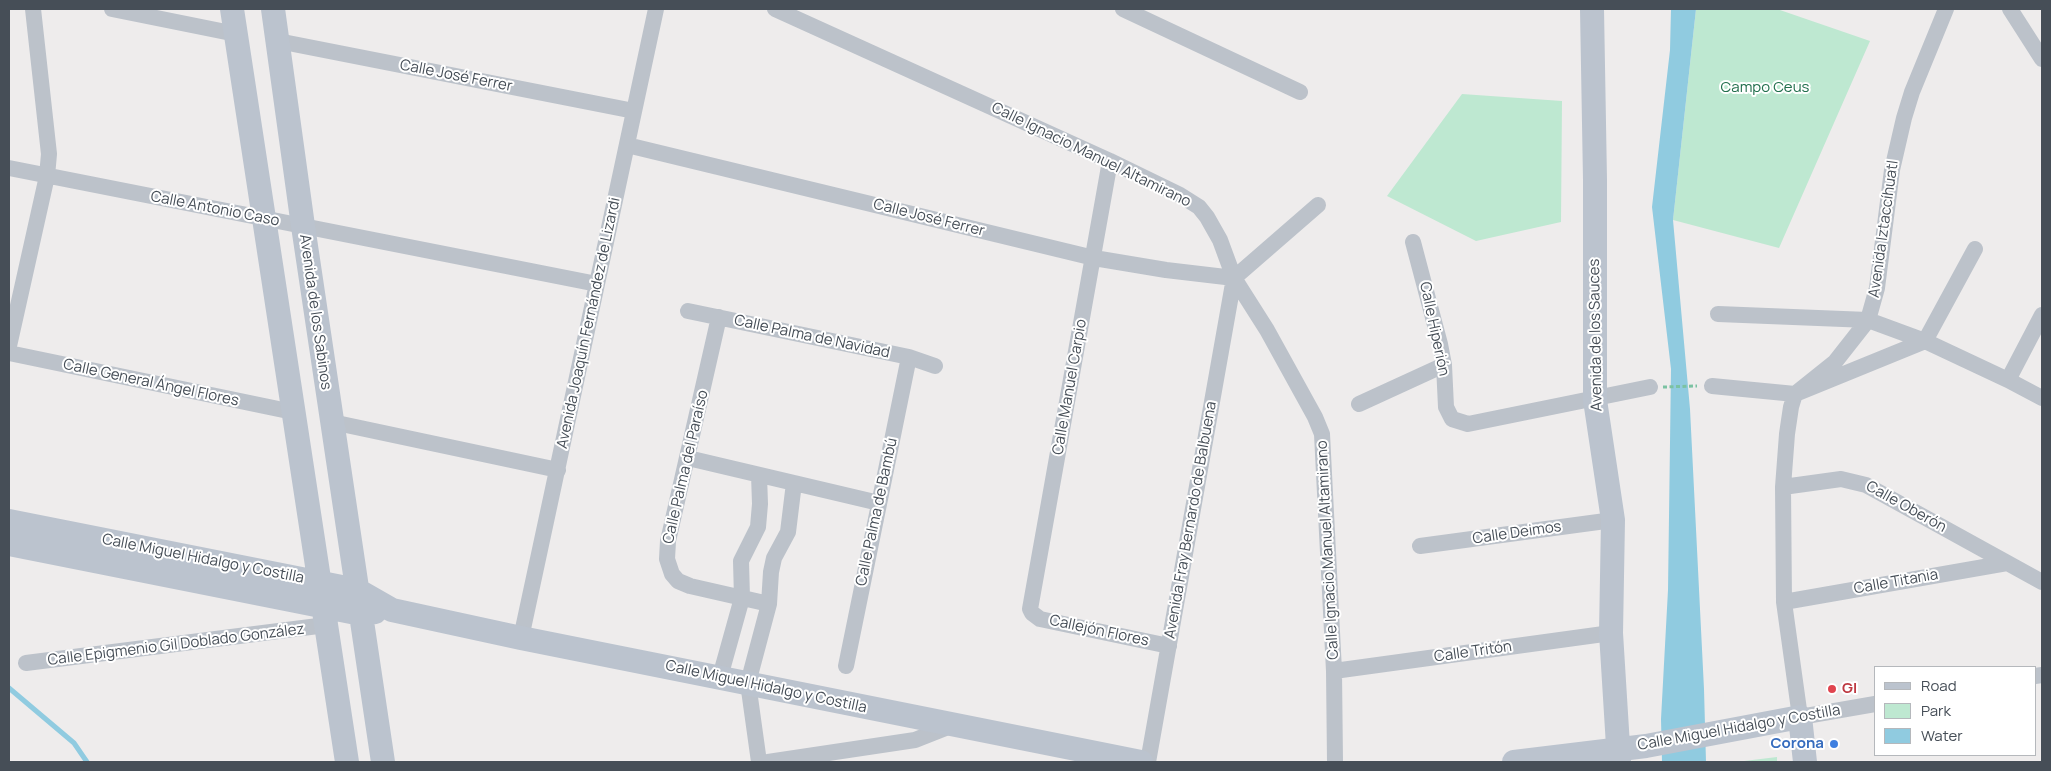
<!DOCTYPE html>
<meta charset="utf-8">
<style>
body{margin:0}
#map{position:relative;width:2051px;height:771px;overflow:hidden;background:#eeecec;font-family:Manrope,sans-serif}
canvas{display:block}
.frame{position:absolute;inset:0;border:10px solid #464e57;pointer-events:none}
.legend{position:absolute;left:1874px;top:666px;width:162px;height:90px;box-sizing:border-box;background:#fff;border:1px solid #b5b8bc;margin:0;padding:6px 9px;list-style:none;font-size:15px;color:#464e57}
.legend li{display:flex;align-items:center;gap:10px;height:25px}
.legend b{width:25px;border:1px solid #b5b8bc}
</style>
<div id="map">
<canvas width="2051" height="771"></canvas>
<div class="frame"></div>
<ul class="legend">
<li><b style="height:6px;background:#bbc3ce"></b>Road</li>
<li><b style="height:14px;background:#bee8d1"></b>Park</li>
<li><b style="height:14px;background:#90cbe0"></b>Water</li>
</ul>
</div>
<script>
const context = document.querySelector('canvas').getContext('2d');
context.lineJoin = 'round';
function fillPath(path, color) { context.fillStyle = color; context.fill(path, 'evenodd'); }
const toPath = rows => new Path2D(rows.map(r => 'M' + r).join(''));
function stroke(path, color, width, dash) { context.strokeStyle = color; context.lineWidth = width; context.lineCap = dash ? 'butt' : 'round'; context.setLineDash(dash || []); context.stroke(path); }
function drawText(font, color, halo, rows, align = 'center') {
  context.font = font + ' Manrope,sans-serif'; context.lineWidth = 4; context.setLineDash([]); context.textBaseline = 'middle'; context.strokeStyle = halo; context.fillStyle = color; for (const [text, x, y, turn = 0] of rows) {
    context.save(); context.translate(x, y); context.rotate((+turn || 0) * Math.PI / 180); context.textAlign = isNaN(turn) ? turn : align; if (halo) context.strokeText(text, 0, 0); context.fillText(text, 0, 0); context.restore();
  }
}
const green = toPath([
 [1696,9,1777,9,1870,41,1779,248,1673,220],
 [1462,94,1562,101,1561,222,1476,241,1387,196],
 [1777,757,1777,762,1736,762]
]);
const water = toPath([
 [1671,9,1696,9,1673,220,1690,409,1704,689,1706,762,1662,762,1661,719,1668,590,1671,369,1652,207,1670,50]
]);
const stream = toPath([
 [9,688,74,743,87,762]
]);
const path = toPath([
 [1663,387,1697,386]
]);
const street = toPath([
 [112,9,236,34],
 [775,9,1110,161,1180,195,1199,207,1207,217,1220,240,1234,278,1267,330,1315,417,1322,434,1334,671,1335,762],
 [1123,9,1300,92],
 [2010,9,2042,59],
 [278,41,634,111],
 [627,145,1094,258,1166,270,1234,278],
 [1110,161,1030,609,1032,613,1040,619,1169,646],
 [9,168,597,284],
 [1413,242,1440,344,1444,365,1446,407,1452,419,1468,424,1650,387],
 [1234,278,1318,205],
 [688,311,909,357,935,366],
 [1718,314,1868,320,1925,341,2008,380,2042,398],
 [719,317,668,541,667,559,672,574,678,581,690,586,769,604],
 [9,346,47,176,49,154,33,9],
 [9,353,293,412],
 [2008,380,2042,315],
 [1712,386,1795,394,1925,341,1975,249],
 [1359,404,1444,365],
 [332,422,558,470],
 [688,458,879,503],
 [1783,487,1841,479,1866,485,2042,582],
 [1420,546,1613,520],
 [1784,602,2007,563],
 [521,638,656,9],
 [26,663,326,625],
 [846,666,909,357],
 [1334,671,1611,633],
 [2035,676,2042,675],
 [720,677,742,598,741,561,758,527,760,504,759,475],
 [1875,704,1800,717,1784,602,1783,487,1787,434,1791,407,1795,394,1835,362,1868,320,1877,288,1892,170,1904,118,1912,92,1946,9],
 [759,762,748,683,769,604,771,572,774,558,788,532,794,483],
 [768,762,915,740,953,725],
 [1148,762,1234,278]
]);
const secondary = toPath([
 [232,9,347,762],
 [273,9,303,226,383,762],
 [1592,9,1595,180,1595,400,1613,520,1611,633,1619,762],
 [9,521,357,590,392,610,521,638,1141,762],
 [9,544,361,614,375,612],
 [1514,762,1646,746,1800,717,1805,762]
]);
const markers = [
 [1832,689,5,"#e0444e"],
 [1834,744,5,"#3f7fe0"]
];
const streetNames = [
 ["Calle José Ferrer",456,76,11],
 ["Calle Ignacio Manuel Altamirano",1091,155,26],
 ["Calle Antonio Caso",215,209,11],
 ["Calle José Ferrer",929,218,14],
 ["Avenida Iztaccíhuatl",1884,229,-82],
 ["Avenida de los Sabinos",315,312,82],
 ["Avenida Joaquín Fernández de Lizardi",589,323,-78],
 ["Calle Hiperión",1434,329,78],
 ["Avenida de los Sauces",1596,335,-91],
 ["Calle Palma de Navidad",812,337,12],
 ["Calle General Ángel Flores",151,383,12],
 ["Calle Manuel Carpio",1070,387,-80],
 ["Calle Palma del Paraíso",686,467,-77],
 ["Calle Oberón",1906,507,29],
 ["Calle Palma de Bambú",877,512,-78],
 ["Avenida Fray Bernardo de Balbuena",1191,520,-80],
 ["Calle Deimos",1517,533,-8],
 ["Calle Ignacio Manuel Altamirano",1328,550,-93],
 ["Calle Miguel Hidalgo y Costilla",203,559,11],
 ["Calle Titania",1896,582,-10],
 ["Callejón Flores",1099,631,12],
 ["Calle Epigmenio Gil Doblado González",176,645,-7],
 ["Calle Tritón",1473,652,-8],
 ["Calle Miguel Hidalgo y Costilla",766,687,12],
 ["Calle Miguel Hidalgo y Costilla",1739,728,-10]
];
const parkNames = [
 ["Campo Ceus",1765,88]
];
const healthNames = [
 ["GI",1842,689]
];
const shopNames = [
 ["Corona",1824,744]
];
fillPath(green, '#bee8d1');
fillPath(water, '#90cbe0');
stroke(stream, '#90cbe0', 5);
stroke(path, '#7bc2a2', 3, [4, 2.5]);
stroke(street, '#bcc2ca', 16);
stroke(secondary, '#bbc3ce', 24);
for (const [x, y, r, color] of markers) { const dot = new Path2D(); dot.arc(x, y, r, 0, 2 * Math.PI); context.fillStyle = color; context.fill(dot); stroke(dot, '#fff', 2); }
drawText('15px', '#464e57', '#fff', streetNames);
drawText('15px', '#216e4c', '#fff', parkNames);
drawText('bold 15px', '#be3a42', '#fff', healthNames, 'left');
drawText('bold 15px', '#366cbe', '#fff', shopNames, 'right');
</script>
